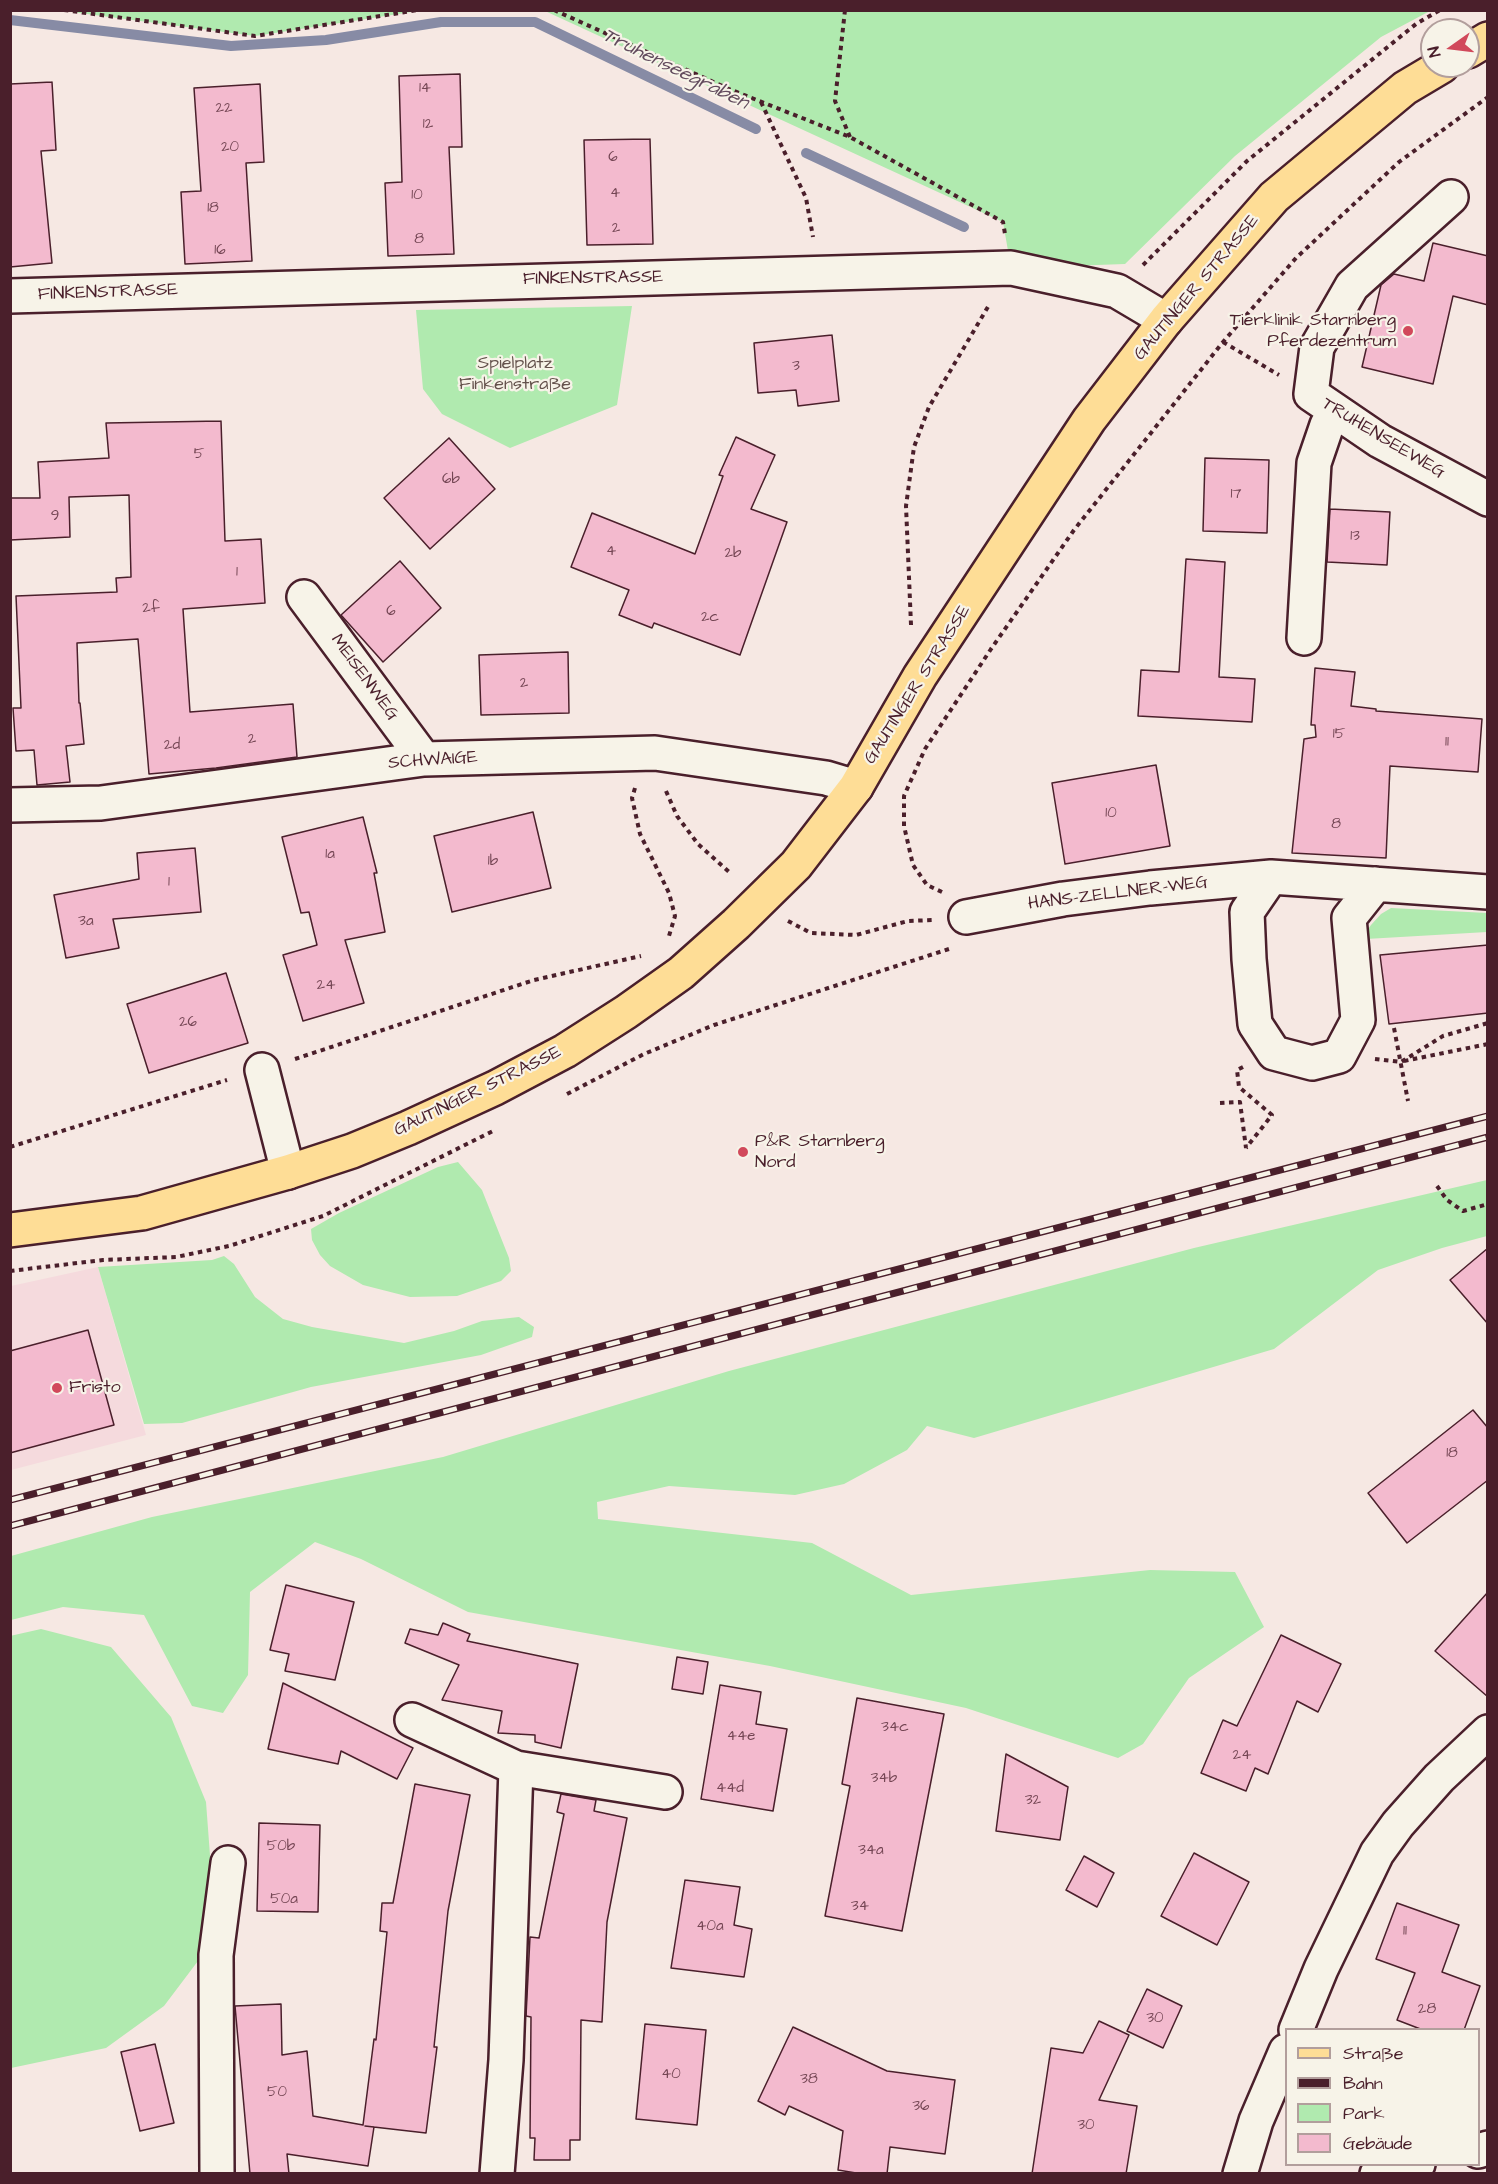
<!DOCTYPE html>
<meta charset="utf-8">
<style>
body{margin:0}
#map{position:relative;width:1498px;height:2184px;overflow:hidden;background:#f6e8e3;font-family:"Architects Daughter",sans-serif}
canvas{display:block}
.frame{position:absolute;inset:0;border:12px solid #4a1f2b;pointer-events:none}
.legend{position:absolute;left:1285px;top:2028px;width:195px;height:138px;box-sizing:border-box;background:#f7f3e8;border:2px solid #b29e9c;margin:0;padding:8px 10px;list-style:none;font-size:18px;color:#4a1f2b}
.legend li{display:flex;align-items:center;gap:12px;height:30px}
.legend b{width:30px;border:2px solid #b29e9c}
.north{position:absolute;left:1420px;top:18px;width:60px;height:60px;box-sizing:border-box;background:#f7f3e8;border:2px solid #b29e9c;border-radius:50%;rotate:256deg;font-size:16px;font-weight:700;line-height:24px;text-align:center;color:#4a1f2b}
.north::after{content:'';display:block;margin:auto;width:21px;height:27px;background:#d1495b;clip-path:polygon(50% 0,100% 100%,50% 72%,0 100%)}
</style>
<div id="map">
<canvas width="1498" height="2184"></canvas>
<div class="frame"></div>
<ul class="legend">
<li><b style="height:8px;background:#fedd96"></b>Straße</li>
<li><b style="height:8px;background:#4a1f2b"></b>Bahn</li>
<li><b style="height:16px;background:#b0eaaf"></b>Park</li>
<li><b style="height:16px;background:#f3bace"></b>Gebäude</li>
</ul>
<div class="north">N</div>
</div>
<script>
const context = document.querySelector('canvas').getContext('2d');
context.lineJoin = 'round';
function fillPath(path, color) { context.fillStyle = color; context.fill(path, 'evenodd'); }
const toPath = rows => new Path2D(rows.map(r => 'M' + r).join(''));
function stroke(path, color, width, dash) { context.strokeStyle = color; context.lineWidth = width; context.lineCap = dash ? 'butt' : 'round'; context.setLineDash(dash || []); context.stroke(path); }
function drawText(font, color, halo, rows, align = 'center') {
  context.font = font + ' "Architects Daughter",sans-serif'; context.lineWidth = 4.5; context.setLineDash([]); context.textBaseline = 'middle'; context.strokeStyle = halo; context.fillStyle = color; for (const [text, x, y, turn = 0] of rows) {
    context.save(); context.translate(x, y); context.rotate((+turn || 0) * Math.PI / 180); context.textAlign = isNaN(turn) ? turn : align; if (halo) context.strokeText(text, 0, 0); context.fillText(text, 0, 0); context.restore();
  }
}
const built = toPath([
 [98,1267,146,1435,11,1470,11,1286]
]);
const green = toPath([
 [64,11,418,11,255,36],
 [545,11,1430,11,1381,37,1235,156,1125,264,1011,268,1003,222],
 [632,306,617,405,510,448,442,414,423,389,416,310],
 [1391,908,1487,913,1487,932,1366,939,1366,932,1371,925,1381,914],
 [458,1162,482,1190,509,1258,511,1271,501,1281,457,1296,410,1297,363,1285,330,1266,320,1255,312,1240,311,1229,339,1213,438,1167],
 [1487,1180,1487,1236,1442,1248,1378,1270,1274,1349,974,1438,927,1426,907,1450,844,1484,795,1495,669,1486,597,1502,598,1519,812,1543,911,1595,1150,1570,1235,1572,1264,1627,1189,1678,1143,1744,1118,1758,966,1708,770,1666,468,1612,361,1559,315,1542,250,1592,248,1675,223,1713,192,1706,144,1615,63,1607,11,1620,11,1556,152,1517,443,1457,729,1371,1194,1248],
 [224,1256,234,1264,255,1297,283,1319,312,1327,404,1343,454,1331,482,1321,519,1317,534,1327,532,1337,481,1355,311,1387,182,1423,144,1424,98,1267,212,1260],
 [41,1629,111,1647,171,1717,206,1802,212,1882,201,1957,164,2006,106,2048,11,2068,10,1636]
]);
const stream = toPath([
 [10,20,231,46,326,40,441,22,535,22,756,129],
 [806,153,964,227]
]);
const building = toPath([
 [460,74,462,147,449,147,454,254,388,256,385,183,402,182,399,76,460,74],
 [52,82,56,150,41,151,52,263,10,267,10,84,52,82],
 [260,84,264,162,246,163,252,261,185,264,181,192,201,191,194,88,260,84],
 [650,139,653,244,587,245,584,140,650,139],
 [1433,243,1488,256,1488,305,1453,296,1433,384,1362,367,1381,285,1394,274,1424,281,1433,243],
 [832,335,839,401,798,406,796,390,758,393,754,343,832,335],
 [221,421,225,541,261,539,265,603,183,609,190,712,293,704,297,757,216,768,149,774,138,639,77,643,79,703,80,703,84,744,66,746,70,782,37,785,34,750,16,751,13,708,21,708,16,596,117,592,116,578,131,577,129,495,69,497,70,537,10,540,10,498,40,498,38,462,109,458,106,423,221,421],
 [736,437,775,455,751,509,787,522,740,655,654,623,652,628,619,615,629,590,571,567,592,513,695,554,723,476,719,475,736,437],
 [449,438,495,489,430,549,384,498,449,438],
 [1205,458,1269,460,1267,533,1203,531,1205,458],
 [1330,509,1390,512,1387,565,1327,562,1330,509],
 [1186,559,1225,562,1219,677,1255,679,1252,722,1138,716,1141,670,1179,672,1186,559],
 [400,561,441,608,383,662,341,615,400,561],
 [568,652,569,713,481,715,479,655,568,652],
 [1315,668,1355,672,1351,706,1376,709,1376,711,1482,719,1478,772,1390,766,1386,858,1292,853,1304,739,1316,737,1315,725,1311,725,1315,668],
 [1156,765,1170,846,1065,864,1052,783,1156,765],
 [533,812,551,888,452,912,434,836,533,812],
 [363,817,377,873,374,873,385,932,345,940,364,1003,303,1021,283,955,317,945,309,912,301,913,282,837,363,817],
 [195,848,201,912,113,919,119,948,66,958,54,895,139,879,137,853,195,848],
 [1488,945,1488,1013,1389,1024,1380,955,1488,945],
 [226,973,248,1043,149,1073,127,1004,226,973],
 [1488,1248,1488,1324,1450,1280,1488,1248],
 [88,1330,114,1425,10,1453,10,1351,88,1330],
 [1473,1410,1488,1428,1488,1480,1407,1543,1368,1493,1473,1410],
 [286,1585,354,1602,335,1680,285,1671,289,1654,270,1650,286,1585],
 [1488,1592,1488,1697,1435,1651,1488,1592],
 [443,1623,470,1634,467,1641,578,1664,561,1748,535,1742,535,1735,498,1733,502,1711,442,1700,459,1665,405,1643,410,1629,438,1635,443,1623],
 [1281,1635,1341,1664,1318,1712,1297,1701,1268,1774,1255,1768,1246,1791,1201,1773,1223,1720,1237,1726,1281,1635],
 [677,1657,708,1662,703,1694,672,1689,677,1657],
 [283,1683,413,1748,397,1779,341,1751,338,1764,268,1749,283,1683],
 [720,1685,761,1692,756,1724,787,1729,773,1811,701,1799,720,1685],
 [857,1698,944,1714,902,1931,825,1916,850,1786,842,1784,857,1698],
 [1006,1754,1068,1787,1060,1840,996,1831,1006,1754],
 [415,1784,470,1795,448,1911,434,2047,437,2047,426,2133,365,2126,374,2127,368,2166,287,2154,289,2174,250,2174,235,2006,281,2004,282,2055,307,2051,313,2116,363,2125,374,2039,376,2040,387,1932,380,1931,382,1903,393,1903,415,1784],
 [561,1794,596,1800,594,1811,627,1818,607,1922,602,2022,581,2020,580,2140,570,2140,570,2160,534,2160,535,2138,530,2138,531,2017,526,2016,530,1937,539,1938,564,1814,557,1812,561,1794],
 [259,1823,320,1825,318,1912,257,1911,259,1823],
 [1194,1853,1249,1882,1217,1945,1161,1916,1194,1853],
 [1084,1856,1114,1873,1097,1907,1066,1890,1084,1856],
 [685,1880,740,1887,734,1925,752,1929,744,1977,671,1968,685,1880],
 [1397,1903,1459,1925,1442,1972,1480,1986,1464,2030,1423,2030,1397,2020,1415,1973,1376,1959,1397,1903],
 [1147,1989,1182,2006,1163,2048,1127,2031,1147,1989],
 [1099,2021,1129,2035,1099,2100,1137,2106,1126,2174,1032,2174,1051,2048,1083,2053,1099,2021],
 [645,2024,706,2030,697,2125,636,2119,645,2024],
 [793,2027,887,2071,955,2080,945,2154,890,2147,887,2174,862,2174,838,2170,843,2131,789,2106,785,2115,758,2101,793,2027],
 [155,2044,174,2123,140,2131,121,2052,155,2044]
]);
const path = toPath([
 [64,10,255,36,418,10],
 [554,10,729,89,850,137,1003,222,1005,234],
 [845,10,835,101,850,137],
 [761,102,806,198,813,237],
 [1143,265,1247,161,1416,24,1440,10],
 [1223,342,1279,375],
 [911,625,906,506,914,447,929,407,989,305],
 [635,788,632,798,640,834,669,893,675,916,669,936],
 [666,791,677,816,698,844,729,872],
 [942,892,927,885,913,865,904,826,904,796,925,749,991,649,1074,530,1223,342,1296,258,1399,162,1488,97],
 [788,921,811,933,856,935,908,921,932,920],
 [1394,1028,1408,1101],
 [295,1059,534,980,641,956],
 [1375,1059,1401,1062,1443,1036,1488,1023],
 [1404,1061,1488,1044],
 [1243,1067,1237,1070,1239,1087,1272,1115,1246,1148],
 [567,1094,644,1054,714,1025,952,948],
 [1220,1103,1240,1102,1246,1148],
 [10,1147,227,1080],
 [1437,1186,1447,1200,1463,1211,1488,1204],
 [10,1271,103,1260,176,1257,229,1246,323,1216,493,1131]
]);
const minor = toPath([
 [1451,197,1352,286,1317,347,1311,394,1380,441,1488,499],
 [10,296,1011,268,1117,291,1166,320],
 [304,597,424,759],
 [1304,638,1314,463,1327,425,1337,412],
 [10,805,101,803,424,759,655,753,826,778,856,787],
 [1271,877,1247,912,1249,959,1255,1024,1274,1053,1312,1063,1339,1056,1358,1020,1349,918,1376,884],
 [966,917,1063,899,1150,888,1271,877,1488,892],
 [262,1070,288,1172],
 [412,1720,516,1768,665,1792],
 [1296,2030,1321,1969,1377,1853,1398,1824,1439,1778,1488,1732],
 [1478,2151,1488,2148],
 [217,2174,216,1955,228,1863],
 [497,2174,506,2060,516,1768],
 [1240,2174,1256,2121,1286,2051],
 [1377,2174,1418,2164]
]);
const major = toPath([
 [1468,51,1488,39],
 [10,1230,142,1213,288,1172,352,1151,408,1128,495,1088,565,1051,626,1012,681,973,736,924,796,865,856,787,920,676,1089,420,1166,320,1274,197,1405,88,1442,66]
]);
const rail = toPath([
 [10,1500,1488,1116],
 [10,1526,1488,1137]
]);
const markers = [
 [1408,331,6,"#d1495b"],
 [743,1152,6,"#d1495b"],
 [57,1388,6,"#d1495b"]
];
const numberNames = [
 ["14",425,89],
 ["22",224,109],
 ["12",428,125],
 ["20",230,148],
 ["6",613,158],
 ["4",615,194],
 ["10",417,196],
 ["18",213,209],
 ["2",616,229],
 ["8",419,240],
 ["16",220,251],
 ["3",796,367],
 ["5",199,455],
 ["6b",451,480],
 ["17",1236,495],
 ["9",55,517],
 ["13",1355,537],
 ["4",611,552],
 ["2b",733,554],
 ["1",237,573],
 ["2f",151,609],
 ["6",391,612],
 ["2c",710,618],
 ["2",524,684],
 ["15",1339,735],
 ["2",252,740],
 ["11",1447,743],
 ["2d",172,746],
 ["10",1111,814],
 ["8",1336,825],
 ["1a",330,855],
 ["1b",493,862],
 ["1",169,883],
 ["3a",86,922],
 ["24",326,986],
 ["26",188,1023],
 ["18",1452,1454],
 ["34c",895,1728],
 ["44e",741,1737],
 ["24",1242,1756],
 ["34b",884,1779],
 ["44d",730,1789],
 ["32",1033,1801],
 ["50b",281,1847],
 ["34a",871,1851],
 ["50a",284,1900],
 ["34",860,1907],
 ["40a",710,1927],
 ["11",1405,1932],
 ["28",1427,2010],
 ["30",1155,2019],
 ["40",671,2075],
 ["38",809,2080],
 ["50",277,2093],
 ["36",921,2107],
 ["30",1086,2126]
];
const streetNames = [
 ["FINKENSTRASSE",593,279,-1],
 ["GAUTINGER STRASSE",1197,288,-50],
 ["FINKENSTRASSE",108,293,-2],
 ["TRUHENSEEWEG",1383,439,31],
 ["MEISENWEG",364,678,54],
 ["GAUTINGER STRASSE",918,685,-58],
 ["SCHWAIGE",433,761,-4],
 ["HANS-ZELLNER-WEG",1118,894,-7],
 ["GAUTINGER STRASSE",478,1092,-26]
];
const poiNames = [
 ["Tierklinik Starnberg",1396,321,"right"],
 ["Pferdezentrum",1396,342,"right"],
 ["P&R Starnberg",755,1142],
 ["Nord",755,1163],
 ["Fristo",69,1388]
];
const parkNames = [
 ["Spielplatz",515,364],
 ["Finkenstraße",515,385]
];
const waterNames = [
 ["Truhenseegraben",675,70,26]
];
fillPath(built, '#f5dadd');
fillPath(green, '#b0eaaf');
stroke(stream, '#878ba5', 10);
fillPath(building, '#f3bace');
stroke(building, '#4a1f2b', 1.5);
stroke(minor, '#4a1f2b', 38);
stroke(major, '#4a1f2b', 38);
stroke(path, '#4a1f2b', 4, [4.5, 4.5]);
stroke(minor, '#f7f3e8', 33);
stroke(major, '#fedd96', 33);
stroke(rail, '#4a1f2b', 7);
stroke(rail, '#f7f3e8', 4.5, [14]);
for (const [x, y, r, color] of markers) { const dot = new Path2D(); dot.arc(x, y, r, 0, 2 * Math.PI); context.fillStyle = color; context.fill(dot); stroke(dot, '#f7f3e8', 2); }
drawText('15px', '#744654', null, numberNames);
drawText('18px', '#4a1f2b', '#f7f3e8', streetNames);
drawText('18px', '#4a1f2b', '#f7f3e8', poiNames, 'left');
drawText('18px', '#64524c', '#f7f3e8', parkNames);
drawText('italic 20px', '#634c5e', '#f7f3e8', waterNames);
</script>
